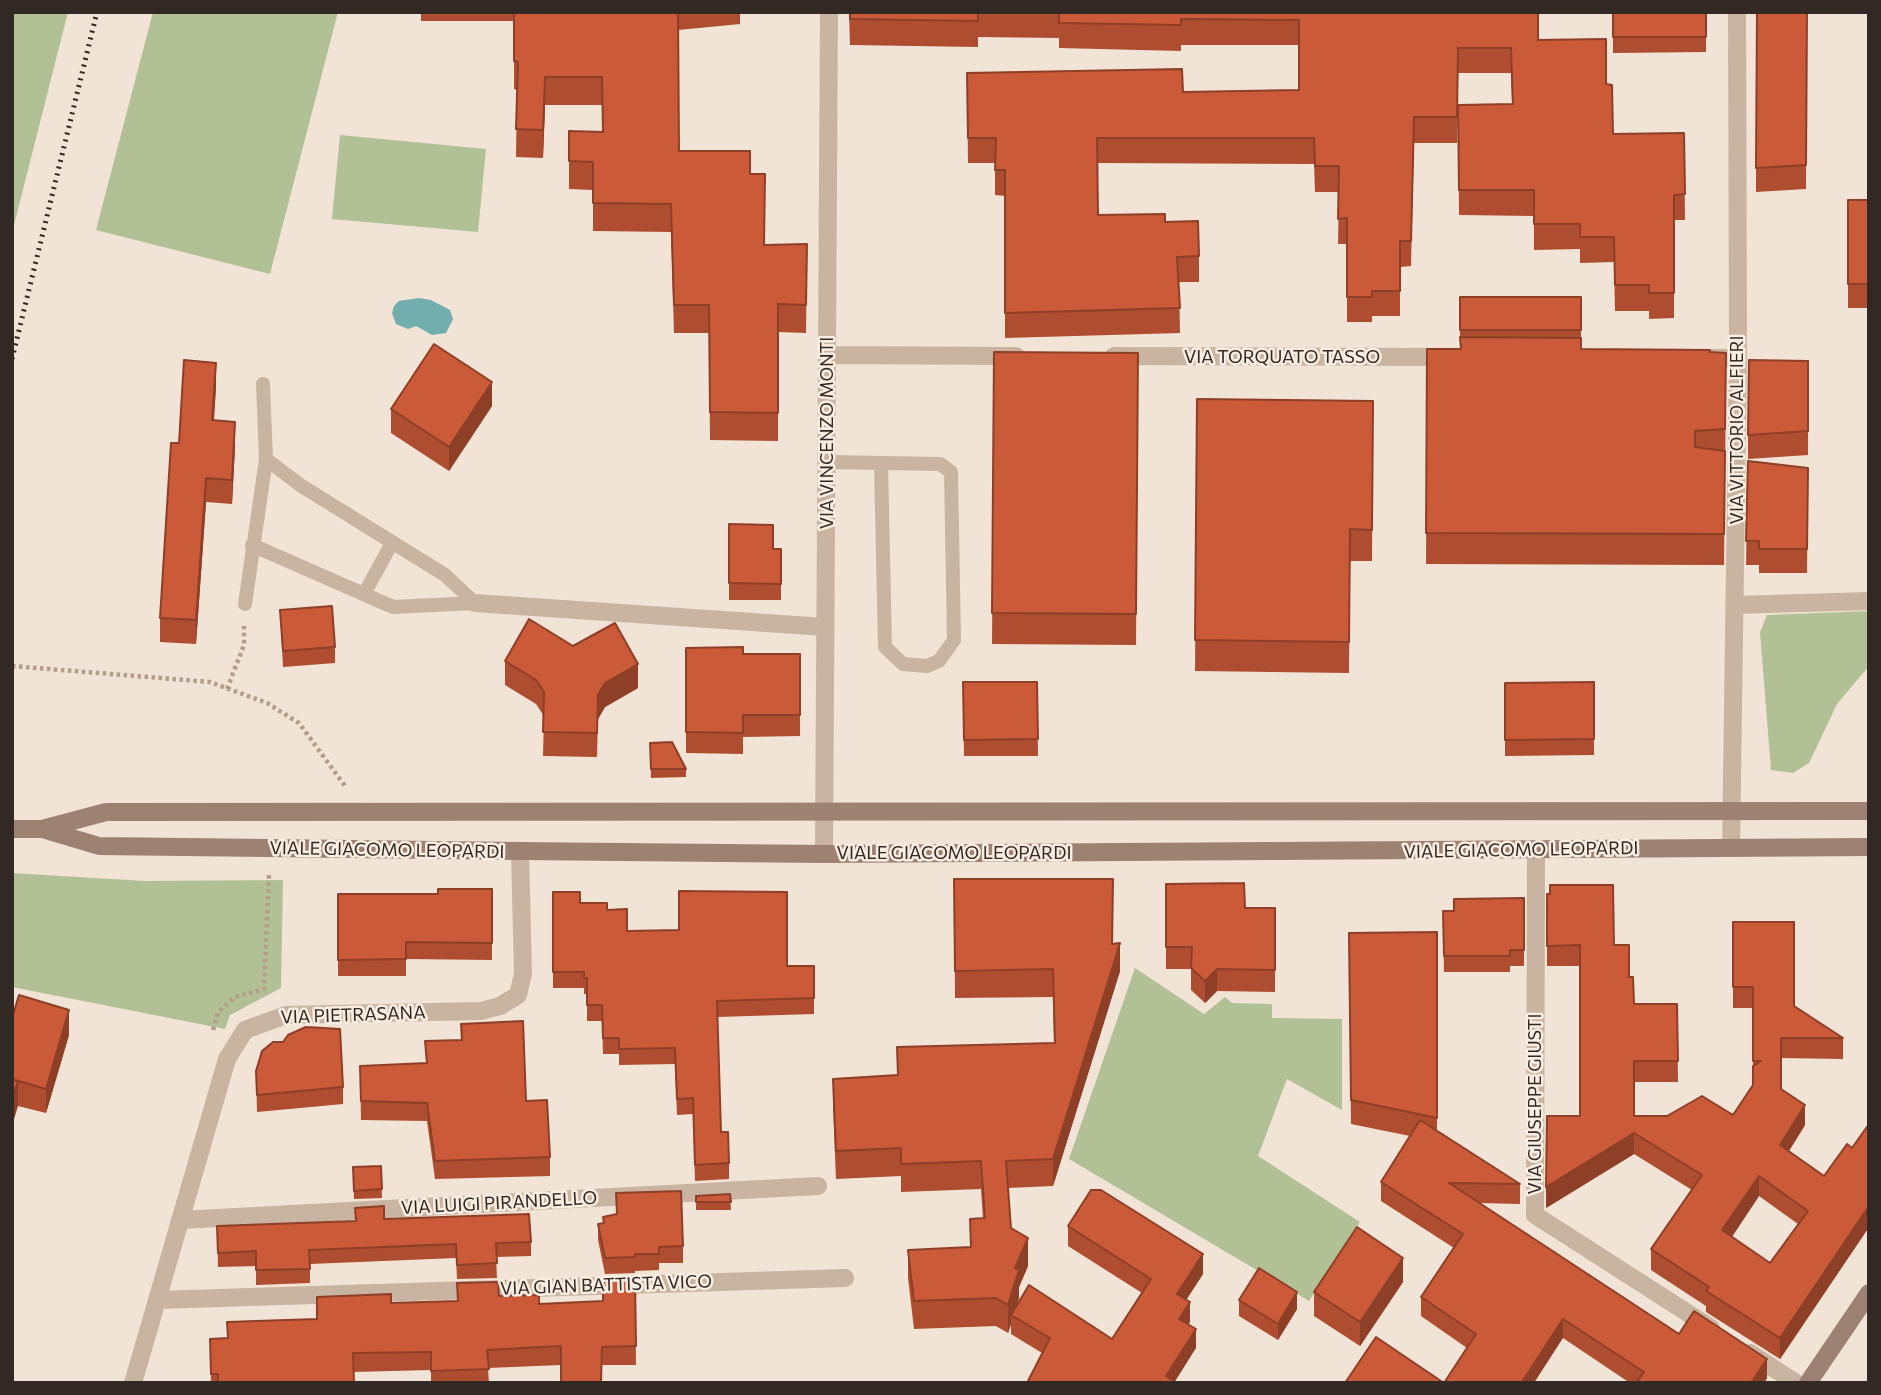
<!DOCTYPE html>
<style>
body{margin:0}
#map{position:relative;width:1881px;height:1395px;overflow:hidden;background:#f1e3d5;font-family:Commissioner,sans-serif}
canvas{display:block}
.frame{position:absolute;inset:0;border:14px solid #332924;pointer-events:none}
</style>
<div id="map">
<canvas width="1881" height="1395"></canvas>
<div class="frame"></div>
</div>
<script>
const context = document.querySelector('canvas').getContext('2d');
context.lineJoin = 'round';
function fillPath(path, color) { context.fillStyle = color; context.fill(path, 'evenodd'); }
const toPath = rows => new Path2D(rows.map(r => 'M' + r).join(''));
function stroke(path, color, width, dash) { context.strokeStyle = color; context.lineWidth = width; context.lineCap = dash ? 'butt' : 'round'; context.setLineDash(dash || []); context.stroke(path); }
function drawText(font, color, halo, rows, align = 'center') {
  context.font = font + ' Commissioner,sans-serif'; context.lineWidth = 5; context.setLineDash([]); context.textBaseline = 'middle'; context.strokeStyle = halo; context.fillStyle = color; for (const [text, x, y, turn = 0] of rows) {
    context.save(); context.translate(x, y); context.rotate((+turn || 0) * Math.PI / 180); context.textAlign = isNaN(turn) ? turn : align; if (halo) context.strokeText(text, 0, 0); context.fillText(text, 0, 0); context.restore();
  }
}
const green = toPath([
 [12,12,68,12,12,233],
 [153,12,338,12,270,274,96,230],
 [340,135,486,149,478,232,332,219],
 [1869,611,1869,666,1837,704,1809,763,1793,773,1771,770,1760,632,1767,615],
 [12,873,145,881,283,880,281,988,230,1015,225,1029,12,987],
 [1135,968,1204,1014,1225,997,1232,1003,1272,1004,1272,1018,1342,1019,1342,1110,1287,1079,1258,1156,1360,1222,1309,1301,1069,1159]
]);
const water = toPath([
 [419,298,431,300,450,310,453,319,446,333,432,335,416,326,408,329,396,324,392,313,394,306,399,301]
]);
const path = toPath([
 [12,666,210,682,267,703,299,723,345,786],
 [227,689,244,645,244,626],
 [213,1030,218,1012,235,997,264,989,269,874]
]);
const lane = toPath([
 [266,459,300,485,445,575,475,603],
 [827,462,940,464,951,472,954,640,939,661,927,666,903,664,885,647,881,463],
 [252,545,393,607,475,603],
 [364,594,392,543],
 [245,604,266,459,263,384]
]);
const street = toPath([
 [827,355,1016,356],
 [1114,356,1450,357],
 [1702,358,1738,358],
 [475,603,825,627],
 [1735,605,1869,601],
 [1731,848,1738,358,1737,12],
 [1536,851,1535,1215,1711,1328],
 [824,854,829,12],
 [180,1220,818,1186],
 [157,1300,845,1278],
 [1750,1353,1796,1383],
 [133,1383,227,1059,245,1030,286,1015,481,1011,500,1006,518,995,523,974,520,851]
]);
const secondary = toPath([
 [12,829,42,829,106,812,1869,811],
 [42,829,99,846,520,851,824,854,1869,847],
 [1808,1383,1869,1293]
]);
const rail = toPath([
 [12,359,97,12]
]);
const wall = toPath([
 [421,12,740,12,740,24,678,30,679,151,750,174,765,245,807,244,806,333,778,332,778,441,710,440,709,333,674,333,671,232,593,231,593,190,569,189,569,131,603,132,602,105,545,105,543,158,516,157,517,90,514,89,514,21,421,21],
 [849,12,1538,12,1538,40,1606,84,1613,134,1684,133,1685,220,1674,220,1674,318,1649,319,1649,311,1615,311,1614,262,1580,263,1580,249,1534,250,1534,216,1459,215,1458,105,1512,104,1511,73,1458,73,1457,143,1414,143,1411,266,1400,267,1400,316,1372,316,1372,322,1347,322,1347,244,1338,244,1339,192,1315,192,1314,164,1097,163,1098,215,1165,222,1199,256,1199,282,1179,282,1180,333,1005,338,1005,196,995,195,995,163,968,163,967,73,1183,92,1299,90,1299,45,1181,45,1181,51,1059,48,1059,38,978,37,978,47,850,45],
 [1613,12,1706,12,1706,52,1613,53],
 [1807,12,1806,189,1756,192,1756,168],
 [1848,200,1869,200,1869,308,1848,308],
 [1460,297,1581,297,1581,349,1710,352,1726,384,1724,565,1426,564,1427,349,1460,349],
 [994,352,1138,353,1136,645,992,644],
 [1808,361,1808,455,1748,459,1748,435],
 [216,387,214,420,235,446,232,504,206,502,196,644,160,642,160,618,179,443],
 [1197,399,1373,401,1372,561,1350,561,1349,673,1195,671],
 [492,406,449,471,391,433,391,409],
 [1748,461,1808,468,1807,573,1759,573,1759,565,1746,565],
 [729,524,773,549,781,549,781,600,729,600],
 [280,610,335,647,335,663,283,667],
 [686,648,743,654,800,654,800,736,743,737,743,754,686,753],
 [505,661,638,688,605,707,598,719,597,757,543,756,544,716,536,704,505,685],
 [963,682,1037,682,1038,756,964,756],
 [1594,682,1594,755,1505,756,1505,683],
 [650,743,686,769,686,777,651,778],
 [954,879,1113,944,1120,971,1053,1186,1008,1188,1011,1228,1028,1266,1019,1287,1019,1298,1016,1306,1112,1339,1142,1293,1068,1246,1068,1226,1203,1274,1186,1300,1190,1322,1188,1324,1196,1348,1042,1353,1011,1334,1011,1324,1008,1333,996,1326,914,1329,908,1278,908,1250,970,1247,970,1219,983,1219,981,1189,901,1192,901,1176,836,1179,833,1107,833,1079,897,1075,897,1047,1054,1043,1053,997,955,998],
 [1166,884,1245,908,1275,908,1275,992,1217,991,1205,1003,1191,990,1191,969,1166,969],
 [492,889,492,960,406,959,406,976,338,976,338,894,438,894],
 [553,892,580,903,607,910,627,931,787,966,814,966,814,1014,717,1017,721,1132,729,1163,729,1179,695,1181,693,1114,677,1115,675,1064,619,1065,619,1054,603,1054,602,1021,587,1021,587,994,584,994,584,988,553,988],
 [1547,894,1614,945,1629,977,1634,1004,1677,1004,1678,1082,1634,1082,1634,1116,1733,1115,1753,1085,1753,1008,1733,1008,1733,922,1794,1006,1843,1038,1843,1059,1781,1058,1781,1089,1805,1125,1789,1151,1824,1176,1852,1148,1869,1124,1869,1227,1780,1359,1706,1312,1706,1306,1651,1270,1651,1249,1692,1190,1634,1154,1546,1208,1580,1116,1580,966,1547,966],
 [1759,1196,1798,1224,1770,1263,1732,1237],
 [1524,898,1524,966,1510,966,1510,972,1444,972,1443,911,1454,911],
 [1437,932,1437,1130,1520,1184,1520,1204,1479,1203,1679,1334,1767,1378,1764,1383,1630,1383,1563,1338,1467,1348,1421,1316,1421,1297,1454,1248,1381,1201,1381,1182,1410,1136,1351,1124,1349,933],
 [12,1018,69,1035,46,1113,18,1106],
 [425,1041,526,1101,550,1157,550,1176,435,1179,427,1121,361,1120,360,1066,426,1063],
 [256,1071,343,1087,343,1104,257,1112],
 [381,1166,382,1198,354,1199,353,1167],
 [730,1194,731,1210,696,1210,696,1196],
 [355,1208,384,1219,531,1242,531,1256,496,1257,497,1278,457,1279,456,1258,310,1264,310,1283,256,1285,256,1266,218,1267,217,1226,355,1221],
 [603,1217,683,1246,683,1263,659,1263,659,1270,635,1271,635,1273,605,1274,598,1240,598,1224,603,1223],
 [635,1278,636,1365,561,1365,488,1368,489,1383,431,1383,431,1370,353,1372,354,1383,211,1383,210,1339,227,1338,317,1319,317,1297,391,1303,457,1301,499,1296,539,1304,603,1301],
 [1403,1282,1360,1346,1314,1316,1314,1292],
 [1239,1300,1297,1309,1278,1340,1239,1316]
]);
const shadedWall = toPath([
 [545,77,545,105,543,158,543,130],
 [216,363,216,387,212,444,212,420],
 [492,382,492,406,449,471,449,447],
 [235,422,235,446,232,504,232,480],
 [206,478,206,502,196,644,196,620],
 [638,664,638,688,605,707,598,719,598,695,605,683],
 [1120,943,1120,971,1053,1186,1053,1159],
 [1217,969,1217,991,1205,1003,1205,981],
 [69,1010,69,1035,46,1113,46,1089],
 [18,1081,18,1106,12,1126,12,1101],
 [1805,1105,1805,1125,1780,1165,1780,1145],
 [1634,1133,1634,1154,1546,1208,1546,1187],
 [1759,1176,1759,1196,1722,1251,1722,1230],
 [1869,1206,1869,1227,1780,1359,1780,1338],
 [1028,1238,1028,1266,1019,1287,1019,1298,1013,1316,1011,1315,1011,1324,1008,1333,1008,1305,1015,1268],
 [1203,1254,1203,1274,1177,1314,1177,1294],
 [1403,1258,1403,1282,1360,1346,1360,1322],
 [1297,1292,1297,1309,1278,1340,1278,1324],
 [1190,1302,1190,1322,1179,1338,1179,1319],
 [1563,1319,1563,1338,1534,1383,1522,1383],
 [1196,1329,1196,1348,1174,1383,1166,1376],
 [1767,1359,1767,1378,1764,1383,1751,1383]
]);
const building = toPath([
 [514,12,678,12,679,151,750,151,750,174,765,174,764,245,807,244,806,305,778,304,778,413,710,412,709,305,674,305,671,204,593,203,593,162,569,161,569,131,603,132,602,77,545,77,543,130,516,129,518,62,514,61,514,12],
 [850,12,978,12,978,21,850,19,850,12],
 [1051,12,1538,12,1538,40,1606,39,1606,84,1612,85,1613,134,1684,133,1685,194,1674,195,1674,293,1649,293,1649,285,1615,285,1614,237,1580,237,1580,224,1534,224,1534,190,1459,190,1458,105,1513,104,1511,48,1458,48,1457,117,1414,117,1411,241,1400,241,1400,291,1372,291,1372,297,1347,297,1347,218,1338,219,1339,166,1315,166,1314,138,1097,138,1098,215,1165,214,1165,222,1198,221,1199,256,1177,257,1180,308,1005,313,1005,170,995,170,996,138,968,138,967,73,1182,69,1183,92,1299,90,1299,20,1181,19,1181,25,1059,23,1059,12,1051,12],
 [1613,12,1706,12,1706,37,1613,37,1613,12],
 [1757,12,1807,12,1806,165,1756,168,1757,12],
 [1848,200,1869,200,1869,284,1848,284,1848,200],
 [1460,297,1581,297,1581,330,1460,330,1460,297],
 [1460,337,1581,338,1581,349,1710,350,1710,352,1726,353,1725,429,1695,431,1695,447,1725,451,1724,534,1426,533,1427,349,1461,349,1460,337],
 [434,344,492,382,449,447,391,409,434,344],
 [994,352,1138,353,1136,614,992,613,994,352],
 [184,360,216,363,212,420,235,422,232,480,206,478,196,620,160,618,171,443,179,443,184,360],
 [1749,360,1808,361,1808,431,1748,435,1749,360],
 [1197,399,1373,401,1372,530,1350,529,1349,642,1195,640,1197,399],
 [1748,461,1808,468,1807,549,1759,549,1759,541,1746,541,1748,461],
 [729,524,773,525,773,549,781,549,781,584,729,583,729,524],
 [332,606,335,647,283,651,280,610,332,606],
 [529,619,573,646,615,623,638,664,605,683,598,695,597,733,543,732,544,692,536,680,505,661,529,619],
 [743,647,743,654,800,654,800,715,743,715,743,733,686,732,686,648,743,647],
 [963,682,1037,682,1038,739,964,740,963,682],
 [1594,682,1594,739,1505,740,1505,683,1594,682],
 [672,742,686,769,651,769,650,743,672,742],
 [954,879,1113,879,1112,944,1120,943,1053,1159,1006,1161,1011,1228,1028,1238,1015,1268,1019,1270,1008,1305,996,1298,914,1301,908,1250,971,1247,970,1219,985,1218,981,1161,901,1164,901,1148,836,1151,833,1079,898,1075,897,1047,1055,1043,1053,969,955,971,954,879],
 [1244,883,1245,908,1275,908,1275,970,1217,969,1205,981,1191,968,1192,947,1166,947,1166,884,1244,883],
 [1550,885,1613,885,1614,945,1629,945,1629,977,1633,977,1634,1004,1677,1004,1678,1061,1634,1061,1634,1116,1667,1116,1702,1096,1733,1115,1753,1085,1753,1066,1761,1061,1753,1061,1753,987,1733,987,1733,922,1794,922,1794,1006,1843,1038,1781,1038,1781,1089,1805,1105,1780,1145,1824,1176,1847,1144,1852,1148,1869,1124,1869,1206,1780,1338,1706,1291,1709,1287,1651,1249,1702,1175,1634,1133,1546,1187,1547,1116,1580,1116,1580,945,1547,946,1547,894,1550,894,1550,885],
 [1759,1176,1808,1211,1770,1263,1722,1230,1759,1176],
 [438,889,492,889,492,943,406,942,406,959,338,960,338,894,438,894,438,889],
 [679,891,787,892,787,966,814,966,814,998,717,1001,721,1132,728,1132,729,1163,695,1165,693,1098,677,1099,675,1048,619,1049,619,1038,603,1038,602,1005,587,1005,587,978,584,978,584,972,553,972,553,892,580,892,580,903,607,903,607,910,627,909,627,931,679,930,679,891],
 [1524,898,1524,950,1510,950,1510,956,1444,956,1443,911,1454,911,1454,899,1524,898],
 [1437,932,1437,1118,1351,1100,1349,933,1437,932],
 [19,995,69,1010,46,1089,12,1079,12,1018,19,995],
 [523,1021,526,1101,547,1100,550,1157,435,1161,427,1103,361,1101,360,1066,427,1063,425,1041,462,1040,461,1024,523,1021],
 [306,1027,340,1029,343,1087,257,1095,256,1071,262,1051,273,1042,283,1042,288,1035,306,1027],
 [12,1080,18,1081,12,1101,12,1080],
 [1420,1120,1520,1184,1449,1183,1679,1334,1694,1311,1767,1359,1751,1383,1638,1383,1637,1382,1644,1372,1563,1319,1522,1382,1523,1383,1444,1383,1476,1334,1421,1297,1463,1234,1381,1182,1420,1120],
 [381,1166,382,1189,354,1191,353,1167,381,1166],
 [1091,1190,1101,1190,1203,1254,1177,1294,1190,1302,1179,1319,1196,1329,1166,1376,1177,1383,1027,1383,1050,1338,1011,1315,1029,1285,1112,1339,1151,1279,1068,1226,1091,1190],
 [681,1191,683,1246,659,1247,659,1254,635,1254,635,1257,605,1258,598,1224,604,1223,603,1217,617,1214,616,1193,681,1191],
 [730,1194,731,1202,696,1202,696,1196,730,1194],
 [384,1206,384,1219,529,1214,531,1242,496,1243,497,1263,457,1265,456,1244,309,1250,310,1269,256,1270,256,1251,218,1253,217,1226,356,1221,355,1208,384,1206],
 [1357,1227,1403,1258,1360,1322,1314,1292,1357,1227],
 [1259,1268,1297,1292,1278,1324,1239,1300,1259,1268],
 [635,1278,636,1346,602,1347,601,1383,561,1383,561,1346,487,1350,489,1369,431,1371,431,1352,353,1353,354,1383,218,1383,218,1374,211,1374,210,1339,228,1338,227,1322,317,1319,317,1297,391,1294,391,1303,458,1301,457,1283,498,1282,499,1296,539,1295,539,1304,603,1301,603,1279,635,1278],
 [1376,1337,1444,1383,1345,1383,1376,1337]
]);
const streetNames = [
 ["VIA TORQUATO TASSO",1282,357],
 ["VIA VITTORIO ALFIERI",1737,430,-90],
 ["VIA VINCENZO MONTI",827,433,-90],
 ["VIALE GIACOMO LEOPARDI",387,850,1],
 ["VIALE GIACOMO LEOPARDI",1521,850,-1],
 ["VIALE GIACOMO LEOPARDI",954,853],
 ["VIA PIETRASANA",353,1015,-2],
 ["VIA GIUSEPPE GIUSTI",1535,1104,-90],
 ["VIA LUIGI PIRANDELLO",499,1203,-3],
 ["VIA GIAN BATTISTA VICO",606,1285,-2]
];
fillPath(green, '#b2c095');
fillPath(water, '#73aeaf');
stroke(path, '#b59d8b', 4.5, [3.5, 3.5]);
stroke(lane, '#c9b3a1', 14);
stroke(street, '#c9b3a1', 18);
stroke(secondary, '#9d8173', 18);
stroke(rail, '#332924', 5, [2, 5]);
fillPath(wall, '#af4d31');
fillPath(shadedWall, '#8e3f28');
fillPath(building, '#cb5a39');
stroke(building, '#8e3f28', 2);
drawText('18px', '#332924', '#f9eee1', streetNames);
</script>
